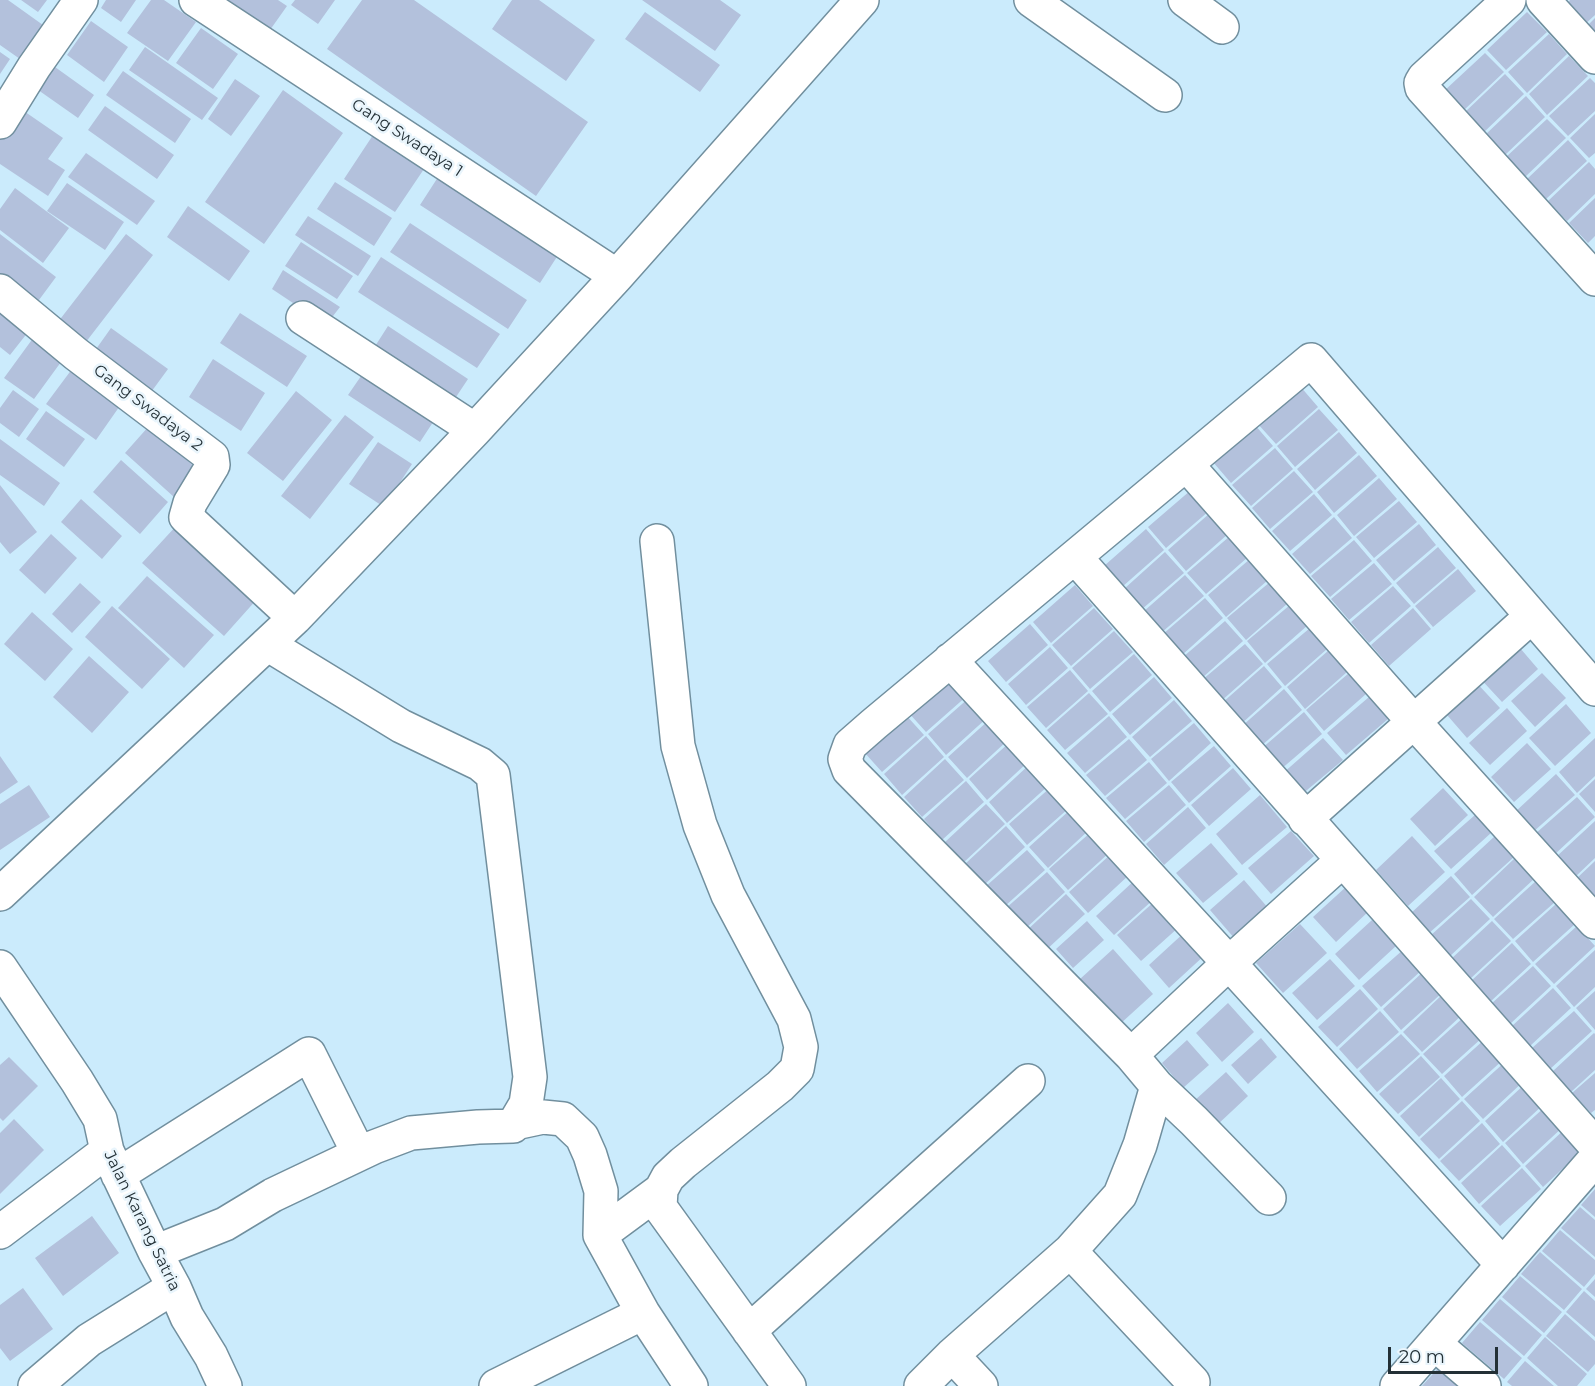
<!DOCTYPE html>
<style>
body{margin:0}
#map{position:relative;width:1595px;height:1386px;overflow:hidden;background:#cbebfc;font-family:Montserrat,sans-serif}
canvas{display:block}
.scale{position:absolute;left:1388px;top:1347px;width:110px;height:27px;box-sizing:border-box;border:3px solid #233036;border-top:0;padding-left:8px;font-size:18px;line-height:21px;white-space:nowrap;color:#233036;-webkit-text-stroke:4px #e9f5fc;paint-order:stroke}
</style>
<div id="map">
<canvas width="1595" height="1386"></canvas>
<div class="scale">20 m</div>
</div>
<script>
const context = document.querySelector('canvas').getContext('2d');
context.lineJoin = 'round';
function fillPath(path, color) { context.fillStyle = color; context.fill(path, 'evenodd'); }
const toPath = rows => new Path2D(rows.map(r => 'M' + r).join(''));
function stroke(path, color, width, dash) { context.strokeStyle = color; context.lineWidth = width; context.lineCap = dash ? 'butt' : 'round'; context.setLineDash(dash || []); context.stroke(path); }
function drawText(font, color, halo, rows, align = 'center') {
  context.font = font + ' Montserrat,sans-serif'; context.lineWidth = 5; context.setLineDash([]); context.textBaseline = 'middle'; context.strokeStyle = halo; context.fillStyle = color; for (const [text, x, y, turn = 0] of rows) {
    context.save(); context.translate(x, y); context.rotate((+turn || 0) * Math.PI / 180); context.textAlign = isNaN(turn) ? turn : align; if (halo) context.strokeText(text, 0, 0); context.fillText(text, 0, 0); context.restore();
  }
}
const building = toPath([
 [0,0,8,0,43,25,20,59,0,45],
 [21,0,47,0,38,12],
 [106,0,136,0,121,22,101,8],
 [151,0,164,0,196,22,168,61,127,33],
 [227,0,278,0,287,6,270,30],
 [295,0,335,0,318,24,291,5],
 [362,0,414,0,588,122,536,196,327,49],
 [512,0,539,0,595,40,566,81,492,29],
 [642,0,720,0,741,15,715,51],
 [1570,0,1595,0,1595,15,1583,26,1565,6],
 [645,12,720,65,700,92,625,39],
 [1527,12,1547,32,1506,70,1487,50],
 [1595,18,1595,38,1585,28],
 [91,21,128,47,104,82,67,55],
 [201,28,238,54,213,89,176,63],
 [1549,34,1567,54,1527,93,1508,72],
 [145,47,218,98,202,120,129,70],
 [0,52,10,59,0,74],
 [1485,53,1504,72,1463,111,1444,91],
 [1569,56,1588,76,1547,115,1529,94],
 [48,62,94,95,78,118,31,85],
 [123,71,191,119,175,143,106,95],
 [1505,74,1524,94,1483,133,1464,113],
 [1590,78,1595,83,1595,111,1568,136,1549,116],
 [235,79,260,96,231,136,208,119],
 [283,90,343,133,264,244,205,202],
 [1526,96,1545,117,1505,155,1485,135],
 [105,106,174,155,157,179,88,130],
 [18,107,63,138,48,159,65,170,48,196,0,164,0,134],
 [1595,114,1595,153,1589,158,1570,138],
 [1547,119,1566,138,1525,177,1506,157],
 [375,132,426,166,395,212,344,179],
 [1568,140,1587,161,1546,199,1527,179],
 [86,153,155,201,137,225,68,177],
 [1589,162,1595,169,1595,194,1567,221,1548,201],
 [442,171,562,249,540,283,420,205],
 [335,182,392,218,374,246,317,209],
 [67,183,124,222,105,250,47,211],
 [15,188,69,228,43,263,0,230,0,209],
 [1595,198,1595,236,1588,243,1569,223],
 [188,206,250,251,229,281,167,237],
 [308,216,371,256,358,276,295,235],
 [410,223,527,300,508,329,390,252],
 [0,234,56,277,36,304,0,276],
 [126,234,153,255,79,351,51,331],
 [301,242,353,276,337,299,285,266],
 [381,257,500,334,477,368,358,292],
 [283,270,340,307,326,325,272,289],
 [0,294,36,322,10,355,0,347],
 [240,313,307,356,287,387,220,343],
 [388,326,468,379,452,403,372,351],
 [111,328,168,369,146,399,89,359],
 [39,330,69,351,34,399,4,378],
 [213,359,265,393,241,431,189,397],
 [75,365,124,400,96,440,46,404],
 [368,366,439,413,420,442,348,395],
 [1300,386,1318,407,1276,444,1257,423],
 [13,390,39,409,19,437,0,423,0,408],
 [296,391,332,420,283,481,247,453],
 [1319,409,1338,430,1295,467,1277,446],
 [46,411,85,439,64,467,26,439],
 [345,415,374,437,310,519,281,496],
 [1255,425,1273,446,1231,483,1213,462],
 [149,426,198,470,174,497,125,453],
 [1339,432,1357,453,1315,490,1297,469],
 [0,439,60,483,44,506,0,475],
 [378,442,412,464,384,507,349,484],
 [1275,448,1293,469,1251,506,1232,485],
 [1359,455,1377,476,1334,513,1317,492],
 [121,460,168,502,140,534,93,492],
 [1294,471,1313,492,1270,529,1252,508],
 [1379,478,1397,499,1354,536,1337,515],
 [0,485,37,532,10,554,0,542],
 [1191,490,1209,511,1166,548,1148,527],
 [1314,494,1332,515,1290,551,1272,531],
 [81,499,122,536,102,559,61,522],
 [1399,501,1417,522,1374,558,1356,537],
 [1210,513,1228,534,1186,571,1168,550],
 [1334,517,1352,538,1310,574,1292,554],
 [1419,524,1436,545,1394,581,1376,560],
 [177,525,258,598,224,636,142,563],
 [1146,529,1164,550,1122,587,1104,566],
 [51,534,77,558,45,594,19,570],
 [1230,536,1248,557,1206,594,1187,573],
 [1354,540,1372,561,1330,597,1311,576],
 [1438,547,1456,568,1414,604,1396,583],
 [1165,552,1184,573,1141,610,1124,589],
 [1250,559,1268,580,1226,617,1208,595],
 [1374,563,1392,584,1349,620,1331,599],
 [1458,569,1476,591,1433,627,1415,606],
 [1185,575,1204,596,1161,633,1143,612],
 [147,576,214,635,184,668,118,608],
 [1270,582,1288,603,1246,640,1227,618],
 [80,583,101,602,72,633,52,614],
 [1075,585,1093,606,1051,643,1033,622],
 [1393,586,1411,606,1369,643,1351,622],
 [1205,598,1223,618,1181,656,1163,634],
 [1290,605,1308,625,1265,663,1247,641],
 [112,606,170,659,142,689,85,637],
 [1094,608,1113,629,1071,666,1052,645],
 [1413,608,1431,629,1389,666,1371,645],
 [32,612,73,649,45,681,4,644],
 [1225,621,1243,641,1201,679,1183,657],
 [1030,624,1048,645,1006,682,988,661],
 [1310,628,1327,649,1285,686,1267,664],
 [1114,631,1133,652,1090,689,1072,668],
 [1514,641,1538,669,1502,702,1477,675],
 [1245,644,1263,664,1220,702,1202,680],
 [1050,647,1068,668,1026,705,1008,684],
 [1329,650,1347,672,1305,709,1287,687],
 [1134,654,1152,675,1110,712,1092,691],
 [89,656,129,692,92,733,53,697],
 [1264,666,1282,687,1240,725,1222,703],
 [1070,670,1088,691,1046,728,1027,707],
 [1349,673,1366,694,1324,731,1306,710],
 [1542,673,1566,698,1535,727,1511,701],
 [949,675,968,695,926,732,908,712],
 [1154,677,1172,698,1130,735,1112,714],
 [1473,679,1500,708,1467,738,1441,708],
 [1284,689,1302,710,1260,747,1242,726],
 [1089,693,1108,714,1065,750,1047,730],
 [970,697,988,717,946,755,928,734],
 [1369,697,1388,719,1346,755,1327,733],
 [1174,700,1192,721,1150,757,1132,737],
 [1566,704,1591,733,1555,766,1529,738],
 [1507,708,1527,731,1490,765,1469,743],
 [1304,712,1322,734,1280,770,1261,749],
 [905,714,924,735,882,772,864,752],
 [1109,716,1127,737,1085,773,1067,753],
 [989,720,1008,740,967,778,948,757],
 [1194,723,1211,743,1169,781,1151,759],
 [926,736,944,757,902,795,884,774],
 [1323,738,1343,760,1301,795,1282,774],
 [1595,738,1595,776,1577,793,1559,772],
 [1129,739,1147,760,1105,796,1086,775],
 [1010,742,1028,762,987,800,969,779],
 [1527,743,1551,769,1514,802,1491,777],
 [1214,746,1231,766,1189,803,1171,782],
 [0,756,18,782,0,794],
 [945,759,964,780,922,817,904,797],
 [1149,762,1167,783,1125,819,1106,798],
 [1030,764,1049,785,1007,823,989,802],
 [1233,768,1251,789,1209,826,1191,805],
 [1556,774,1575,795,1533,832,1515,812],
 [1595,779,1595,812,1579,794],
 [966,781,984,802,942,840,924,819],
 [29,785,50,817,0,850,0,804],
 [1169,785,1186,805,1144,842,1126,821],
 [1051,787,1069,808,1027,845,1009,824],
 [1443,788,1468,815,1435,846,1410,819],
 [1260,795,1287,827,1242,865,1216,834],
 [1577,797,1595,817,1554,855,1535,834],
 [986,804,1005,824,963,863,945,842],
 [1188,807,1206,828,1164,865,1146,844],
 [1071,809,1089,830,1048,868,1029,847],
 [1475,815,1491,833,1451,869,1434,851],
 [1595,821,1595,858,1574,878,1556,857],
 [1006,826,1025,847,984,885,965,864],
 [1291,831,1314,856,1271,894,1248,868],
 [1091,832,1109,853,1068,890,1049,869],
 [1412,836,1445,872,1408,906,1376,870],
 [1495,836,1514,857,1472,895,1454,874],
 [1211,843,1238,874,1203,903,1176,873],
 [1027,850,1045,870,1004,907,985,887],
 [1111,854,1129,875,1088,913,1069,892],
 [1515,858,1534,879,1493,917,1474,897],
 [1595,861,1595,900,1576,879],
 [1047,872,1065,892,1024,930,1005,909],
 [1451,876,1470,897,1428,934,1410,914],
 [1136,879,1154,899,1114,935,1096,916],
 [1244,880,1269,909,1235,939,1210,910],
 [1536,881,1555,902,1513,939,1494,919],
 [1347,886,1369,911,1336,942,1313,917],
 [1066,894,1085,914,1044,952,1025,932],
 [1471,899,1490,919,1449,957,1430,936],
 [1155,901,1179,927,1141,961,1117,935],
 [1556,904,1575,924,1533,962,1515,941],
 [1372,920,1396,946,1359,980,1335,954],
 [1087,921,1104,940,1073,968,1056,949],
 [1492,921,1511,941,1470,979,1451,959],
 [1300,924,1327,953,1283,993,1256,963],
 [1577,926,1595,946,1554,984,1535,964],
 [1186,931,1206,954,1169,988,1149,965],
 [1512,943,1531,964,1490,1002,1471,981],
 [1113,949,1153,994,1120,1024,1080,979],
 [1404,949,1422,970,1381,1007,1362,986],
 [1595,950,1595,987,1574,1007,1556,986],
 [1330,959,1355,986,1317,1020,1292,993],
 [1533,966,1551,986,1510,1024,1491,1004],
 [1424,971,1443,992,1401,1030,1383,1009],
 [1553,988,1571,1008,1530,1046,1512,1026],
 [1360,989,1378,1009,1337,1047,1318,1027],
 [1595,991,1595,1030,1576,1008],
 [1444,993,1463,1014,1422,1052,1403,1032],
 [1228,1003,1254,1032,1222,1062,1196,1033],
 [1380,1011,1399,1032,1357,1069,1339,1049],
 [1574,1011,1592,1031,1550,1069,1532,1048],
 [1465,1016,1483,1037,1442,1074,1423,1054],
 [1594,1033,1595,1034,1595,1070,1571,1092,1553,1071],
 [1401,1034,1420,1054,1377,1092,1359,1071],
 [1261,1038,1277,1057,1248,1084,1231,1065],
 [1485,1039,1504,1059,1462,1097,1444,1076],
 [1187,1040,1209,1065,1183,1088,1162,1063],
 [1421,1056,1440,1077,1398,1114,1379,1094],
 [9,1057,38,1086,3,1121,0,1118,0,1065],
 [1506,1061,1524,1081,1483,1119,1464,1099],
 [1226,1072,1248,1096,1216,1126,1194,1101],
 [1595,1073,1595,1110,1591,1113,1572,1093],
 [1441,1078,1460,1099,1419,1137,1400,1116],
 [1526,1083,1544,1104,1503,1142,1485,1121],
 [1462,1101,1480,1121,1439,1159,1420,1139],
 [1546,1106,1564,1126,1523,1164,1505,1143],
 [14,1119,44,1150,0,1194,0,1133],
 [1482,1123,1500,1144,1459,1181,1440,1161],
 [1566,1128,1585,1148,1543,1187,1525,1166],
 [1502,1145,1521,1166,1479,1204,1461,1183],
 [1522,1168,1541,1189,1500,1226,1481,1206],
 [1595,1189,1595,1217,1581,1205],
 [1580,1207,1595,1220,1595,1257,1561,1228],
 [92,1216,119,1253,63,1296,35,1258],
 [1560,1230,1595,1260,1595,1274,1584,1287,1542,1251],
 [1540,1252,1582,1289,1564,1310,1521,1274],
 [1520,1276,1562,1312,1544,1333,1502,1297],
 [1595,1279,1595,1297,1586,1289],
 [23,1288,53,1329,10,1361,0,1348,0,1305],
 [1584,1291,1595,1301,1595,1337,1566,1312],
 [1500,1299,1542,1335,1524,1356,1482,1320],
 [1565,1314,1595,1341,1595,1364,1588,1372,1546,1336],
 [1480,1322,1522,1358,1504,1379,1462,1343],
 [1545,1337,1587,1374,1577,1386,1558,1386,1527,1358],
 [1525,1361,1554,1386,1512,1386,1507,1382],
 [1440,1366,1464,1386,1422,1386]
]);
const minor = toPath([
 [196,0,617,276],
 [1031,0,1165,95],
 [1185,0,1222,27],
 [1509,0,1424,78,1421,83,1422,88,1595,279],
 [1543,0,1595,57],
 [0,122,34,67,81,0],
 [0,291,76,354,212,457,213,465,190,503,186,517,295,618],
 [303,318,475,430],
 [1186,464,1415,723,1595,922],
 [657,541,678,746,700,825,728,895,794,1019,801,1047,797,1069,780,1086,683,1163,668,1177,661,1190,660,1207,789,1386],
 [1075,557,1595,1145],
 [950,660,1229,963,1503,1265],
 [1305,819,1532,616],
 [0,894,295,618,475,430,617,276,862,0],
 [0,967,77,1081,100,1119,107,1151,155,1252,174,1287,187,1317,211,1356,225,1386],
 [1131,1055,1229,963,1343,860],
 [515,1123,543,1117,563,1119,582,1137,590,1155,601,1191,600,1235],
 [118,1175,309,1054,359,1154],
 [1269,1198,1194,1121,1157,1086,1131,1055,849,770,845,759,850,745,874,724,1311,360,1595,689],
 [0,1232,107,1151],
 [1070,1251,1193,1382],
 [155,1252,225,1224,273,1195,374,1147,411,1133,478,1127,513,1126,526,1104,530,1077,493,775,480,764,401,726,267,644],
 [643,1313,691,1386],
 [749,1331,1028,1081],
 [1435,1344,1484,1386],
 [952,1355,981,1386],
 [35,1386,89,1340,174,1287],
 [496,1386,643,1313,600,1235,661,1190],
 [921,1386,952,1355,1070,1251,1120,1195,1140,1145,1157,1086],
 [1397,1386,1595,1159]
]);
const streetNames = [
 ["Gang Swadaya 1",407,138,33],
 ["Gang Swadaya 2",148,408,37],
 ["Jalan Karang Satria",142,1221,64]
];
fillPath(building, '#b3c1dc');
stroke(minor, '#718f9e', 36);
stroke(minor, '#fff', 33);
drawText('16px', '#233036', '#e9f5fc', streetNames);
</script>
